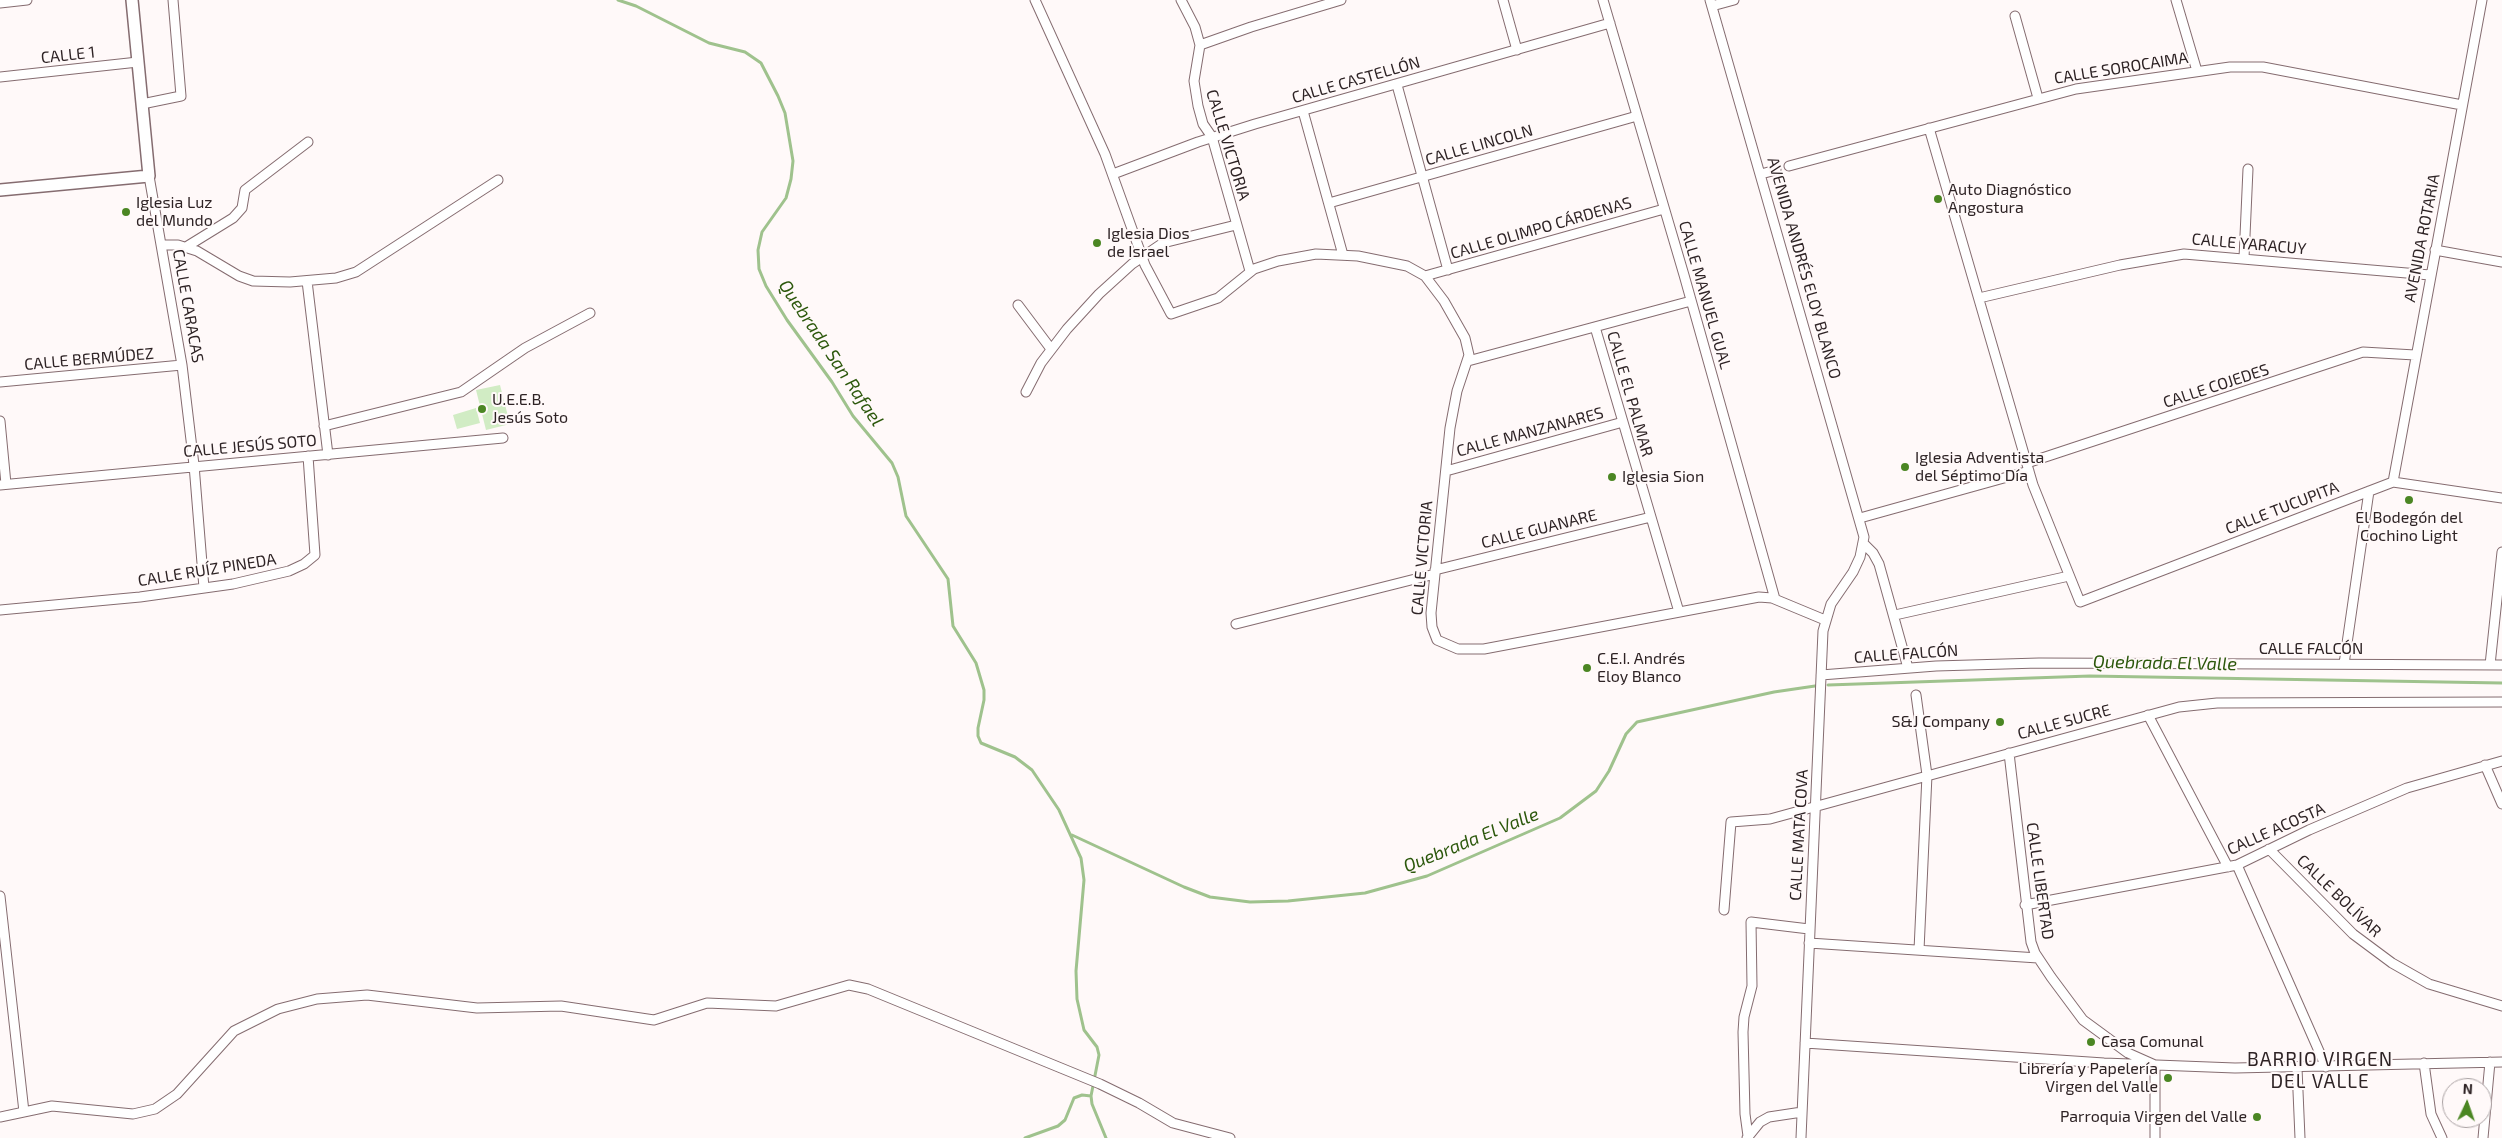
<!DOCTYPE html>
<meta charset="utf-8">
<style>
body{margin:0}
#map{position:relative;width:2502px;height:1138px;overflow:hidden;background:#fff9f9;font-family:"Exo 2",sans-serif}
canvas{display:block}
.north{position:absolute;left:2442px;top:1078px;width:50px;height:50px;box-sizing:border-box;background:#fff9f9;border:1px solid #aba3a4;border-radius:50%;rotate:3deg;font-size:14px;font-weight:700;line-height:20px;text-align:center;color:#2e2325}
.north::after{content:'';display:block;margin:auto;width:18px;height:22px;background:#4b8623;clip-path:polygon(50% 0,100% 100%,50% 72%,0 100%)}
</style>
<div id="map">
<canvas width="2502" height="1138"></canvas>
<div class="north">N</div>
</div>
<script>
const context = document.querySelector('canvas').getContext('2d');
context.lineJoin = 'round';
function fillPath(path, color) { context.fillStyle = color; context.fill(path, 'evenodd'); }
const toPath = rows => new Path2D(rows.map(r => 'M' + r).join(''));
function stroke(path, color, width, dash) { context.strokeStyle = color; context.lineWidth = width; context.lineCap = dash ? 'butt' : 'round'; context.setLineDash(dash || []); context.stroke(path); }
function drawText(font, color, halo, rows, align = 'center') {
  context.font = font + ' "Exo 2",sans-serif'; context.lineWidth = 4; context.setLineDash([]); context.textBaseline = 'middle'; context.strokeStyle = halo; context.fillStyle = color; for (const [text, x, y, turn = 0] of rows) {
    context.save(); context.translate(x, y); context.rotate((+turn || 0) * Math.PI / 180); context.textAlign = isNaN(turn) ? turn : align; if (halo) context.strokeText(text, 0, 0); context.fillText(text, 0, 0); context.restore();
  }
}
const green = toPath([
 [500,385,510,424,486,430,476,390],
 [476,408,480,423,457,429,453,415]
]);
const stream = toPath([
 [618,0,636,6,709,43,745,52,761,63,778,96,785,113,793,161,791,179,786,198,762,232,758,250,759,269,766,286,787,320,832,382,853,416,892,463,898,477,906,516,948,579,953,626,976,663,984,690,984,700,978,728,978,736,981,743,1015,757,1032,770,1059,810,1081,858,1084,880,1076,971,1077,999,1084,1030,1097,1047,1099,1055,1091,1096,1092,1104,1106,1138],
 [1828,685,2090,676,2502,683],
 [1072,835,1184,887,1210,897,1250,902,1288,901,1365,893,1427,876,1560,818,1596,791,1609,771,1626,734,1637,722,1774,692,1815,686],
 [1025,1138,1058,1126,1065,1120,1074,1098,1082,1095,1091,1096]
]);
const minor = toPath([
 [1035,0,1105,154,1145,265,1171,314,1218,298,1254,269,1278,261,1316,254,1358,256,1407,266,1425,276,1444,301,1465,338,1469,355,1457,391,1450,428,1431,613,1432,627,1437,640,1458,649,1484,649,1759,597,1772,598,1825,620],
 [1181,0,1195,27,1200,45,1194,81,1198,106,1203,124,1212,137,1250,271],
 [1503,0,1517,50],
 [1603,0,1684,275,1775,599],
 [1710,0,1864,537,1860,557,1853,572,1831,604,1823,631,1801,1138],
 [2176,0,2197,71],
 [0,3,27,0],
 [1712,6,1734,0],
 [2015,16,2038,98],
 [1200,45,1251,27,1341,0],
 [0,77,138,62],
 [1397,85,1448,270],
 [142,104,181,96,173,0],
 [1303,111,1343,255],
 [1929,128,2033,485,2080,602,2393,482,2502,498],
 [1789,166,2076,89,2230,67,2263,67,2462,105],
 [1113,174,1198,142,1255,124,1610,23],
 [1761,174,1776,170],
 [149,176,182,365,194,465,204,588],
 [1329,203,1637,116],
 [161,245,178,245,197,251,239,276,253,281,290,282,336,278,356,272,498,180],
 [186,247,233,218,242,208,245,190,308,142],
 [2435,250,2502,262],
 [2244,258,2248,169],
 [1425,276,1664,209],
 [307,281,328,455],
 [1979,298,2120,265,2184,254,2430,275],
 [1018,305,1051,349],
 [1595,327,1679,612],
 [1468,361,1691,301],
 [0,382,182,365],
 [1026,392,1041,363,1067,329,1099,294,1132,264,1163,243,1236,225],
 [0,421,6,484],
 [324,426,461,392,525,348,590,313],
 [2027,463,2363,352,2415,355],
 [1446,471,1623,422],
 [2393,482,2482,0],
 [0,485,503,438],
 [1860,518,2029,471],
 [1864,544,1873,553,1879,564,1908,668],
 [1435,570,1651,517],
 [0,610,140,597,233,584,289,571,304,564,315,555,308,456],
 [1895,615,2069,576],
 [1236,624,1435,574],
 [2344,664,2369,491],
 [2490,665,2502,552],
 [1821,675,1936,666,2039,663,2502,665],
 [1916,695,1927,775,1919,950],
 [2148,715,2228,867],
 [2009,753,2031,942,2035,953,2051,977,2083,1020,2128,1053,2155,1065,2155,1138],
 [2485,765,2502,804],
 [2269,849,2353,934,2392,963,2429,984,2502,1006],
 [2237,865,2326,1067],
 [0,896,24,1112],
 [2025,905,2237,865,2309,830,2407,788,2502,761],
 [1724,910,1731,822,1770,819,2179,707,2217,703,2502,702],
 [1809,943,2038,958],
 [1805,1043,2104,1063,2235,1068,2502,1062],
 [2424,1063,2431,1114,2442,1138],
 [2297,1068,2300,1138],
 [0,1117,52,1106,133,1114,155,1109,177,1094,234,1031,278,1009,317,999,367,995,477,1008,561,1006,654,1020,707,1003,776,1006,849,985,868,989,1100,1084,1139,1103,1173,1123,1230,1138],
 [1748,1136,1745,1114,1743,1032,1744,1017,1752,986,1751,922,1809,929],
 [1747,1138,1760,1122,1769,1117,1802,1112],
 [2483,1138,2490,1062]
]);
const tertiary = toPath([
 [0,190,149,176,132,0]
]);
const markers = [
 [1938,199,5,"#4b8623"],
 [126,212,5,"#4b8623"],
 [1097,243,5,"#4b8623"],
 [482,409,5,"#4b8623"],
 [1905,467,5,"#4b8623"],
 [1612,477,5,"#4b8623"],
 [2409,500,5,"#4b8623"],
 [1587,668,5,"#4b8623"],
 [2000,722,5,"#4b8623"],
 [2091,1042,5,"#4b8623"],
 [2168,1078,5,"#4b8623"],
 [2257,1117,5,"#4b8623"]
];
const streetNames = [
 ["CALLE 1",68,55,-6],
 ["CALLE SOROCAIMA",2121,68,-9],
 ["CALLE CASTELLÓN",1356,80,-16],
 ["CALLE VICTORIA",1228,145,73],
 ["CALLE LINCOLN",1479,145,-16],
 ["CALLE OLIMPO CÁRDENAS",1541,228,-16],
 ["AVENIDA ROTARIA",2422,238,-79],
 ["CALLE YARACUY",2249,244,5],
 ["AVENIDA ANDRÉS ELOY BLANCO",1804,268,74],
 ["CALLE MANUEL GUAL",1705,295,74],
 ["CALLE CARACAS",188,306,80],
 ["CALLE BERMÚDEZ",89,359,-5],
 ["CALLE COJEDES",2216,386,-18],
 ["CALLE EL PALMAR",1630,394,74],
 ["CALLE MANZANARES",1530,432,-15],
 ["CALLE JESÚS SOTO",250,446,-5],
 ["CALLE TUCUPITA",2282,508,-21],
 ["CALLE GUANARE",1539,529,-14],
 ["CALLE VICTORIA",1422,558,-85],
 ["CALLE RUÍZ PINEDA",207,570,-9],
 ["CALLE FALCÓN",2311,649],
 ["CALLE FALCÓN",1906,654,-4],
 ["CALLE SUCRE",2064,722,-15],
 ["CALLE ACOSTA",2276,829,-24],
 ["CALLE MATA COVA",1799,835,-87],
 ["CALLE LIBERTAD",2040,881,82],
 ["CALLE BOLÍVAR",2339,896,44]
];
const poiNames = [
 ["Auto Diagnóstico",1948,190],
 ["Angostura",1948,208],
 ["Iglesia Luz",136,203],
 ["del Mundo",136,221],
 ["Iglesia Dios",1107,234],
 ["de Israel",1107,252],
 ["U.E.E.B.",492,400],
 ["Jesús Soto",492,418],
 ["Iglesia Adventista",1915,458],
 ["del Séptimo Día",1915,476],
 ["Iglesia Sion",1622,477],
 ["El Bodegón del",2409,518,"center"],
 ["Cochino Light",2409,536,"center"],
 ["C.E.I. Andrés",1597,659],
 ["Eloy Blanco",1597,677],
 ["S&J Company",1990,722,"right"],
 ["Casa Comunal",2101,1042],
 ["Librería y Papelería",2158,1069,"right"],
 ["Virgen del Valle",2158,1087,"right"],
 ["Parroquia Virgen del Valle",2247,1117,"right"]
];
const waterNames = [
 ["Quebrada San Rafael",831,353,56],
 ["Quebrada El Valle",2165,663,1],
 ["Quebrada El Valle",1471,840,-22]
];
const quarterNames = [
 ["BARRIO VIRGEN",2320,1060],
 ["DEL VALLE",2320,1082]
];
fillPath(green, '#d1ecc4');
stroke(stream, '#9fc28d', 3);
stroke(minor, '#856c70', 11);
stroke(tertiary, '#856c70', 14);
stroke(minor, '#fff', 9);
stroke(tertiary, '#fff', 11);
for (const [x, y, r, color] of markers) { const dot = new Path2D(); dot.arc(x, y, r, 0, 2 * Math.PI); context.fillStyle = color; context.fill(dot); stroke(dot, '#fff9f9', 2); }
drawText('16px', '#2e2325', '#fff9f9', streetNames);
drawText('16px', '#2e2325', '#fff9f9', poiNames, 'left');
drawText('italic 18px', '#2c580c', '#fff9f9', waterNames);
context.letterSpacing = '1px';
drawText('19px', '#2e2325', '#fff9f9', quarterNames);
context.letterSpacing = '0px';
</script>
